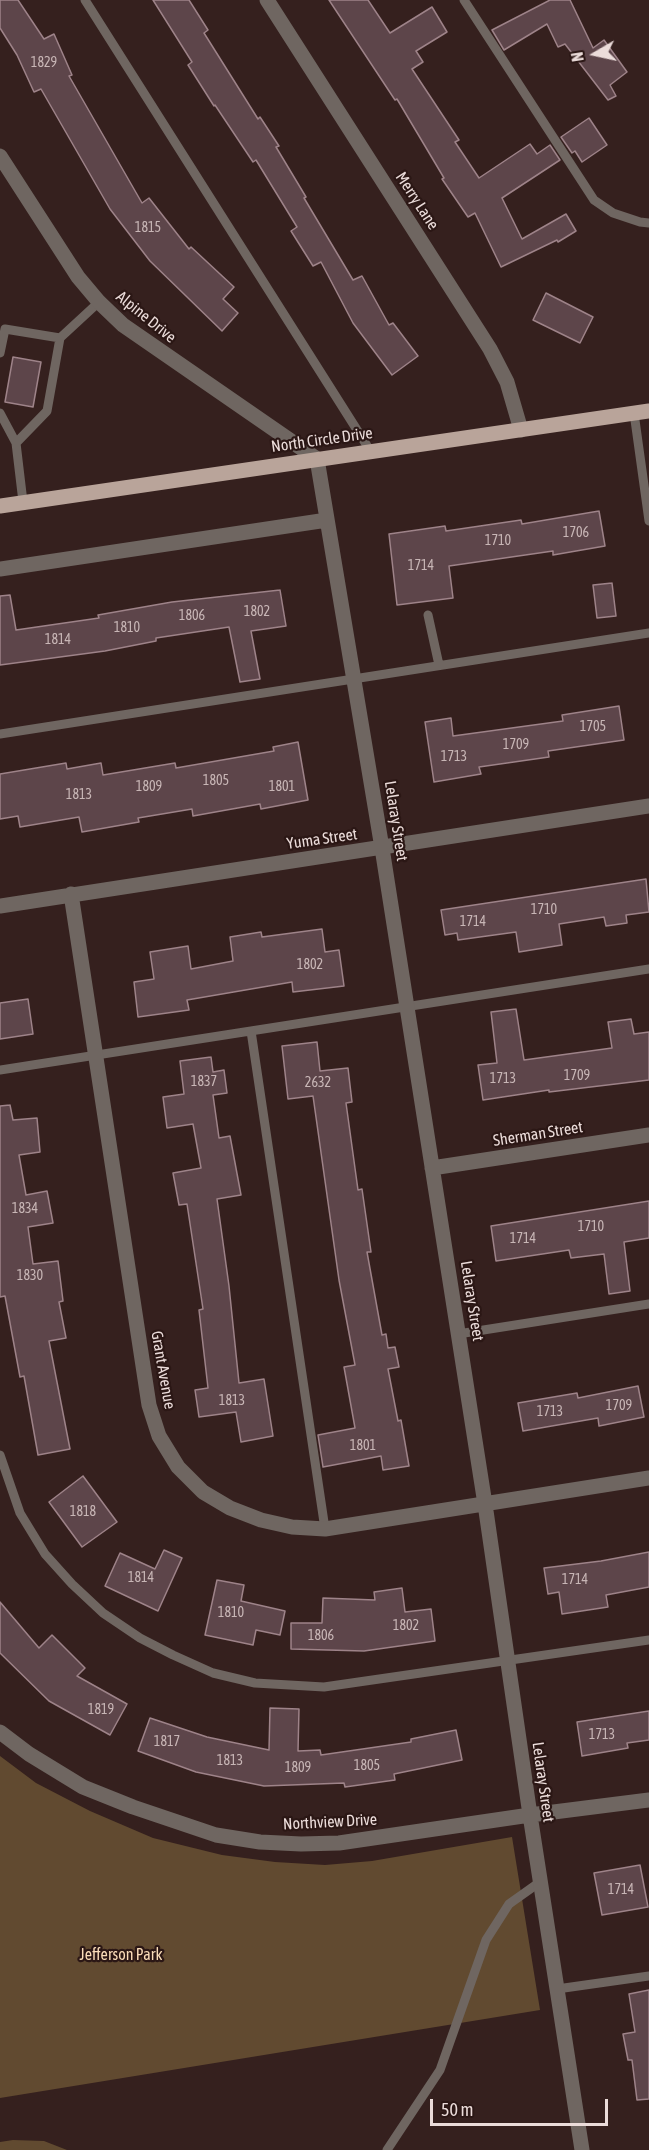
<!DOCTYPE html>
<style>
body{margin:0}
#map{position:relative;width:649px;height:2150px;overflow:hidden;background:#35201e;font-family:"Asap Condensed",sans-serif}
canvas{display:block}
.north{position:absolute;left:565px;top:24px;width:60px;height:60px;-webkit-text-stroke:4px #2b1715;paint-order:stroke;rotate:261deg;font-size:16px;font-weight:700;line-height:24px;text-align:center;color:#ebdcda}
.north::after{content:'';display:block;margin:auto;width:21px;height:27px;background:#ebdcda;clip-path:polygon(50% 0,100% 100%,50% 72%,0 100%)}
.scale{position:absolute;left:430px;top:2099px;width:178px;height:27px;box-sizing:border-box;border:3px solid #ebdcda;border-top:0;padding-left:8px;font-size:18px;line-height:21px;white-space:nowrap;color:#ebdcda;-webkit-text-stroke:4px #2b1715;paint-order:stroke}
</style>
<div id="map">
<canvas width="649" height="2150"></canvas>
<div class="north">N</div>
<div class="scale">50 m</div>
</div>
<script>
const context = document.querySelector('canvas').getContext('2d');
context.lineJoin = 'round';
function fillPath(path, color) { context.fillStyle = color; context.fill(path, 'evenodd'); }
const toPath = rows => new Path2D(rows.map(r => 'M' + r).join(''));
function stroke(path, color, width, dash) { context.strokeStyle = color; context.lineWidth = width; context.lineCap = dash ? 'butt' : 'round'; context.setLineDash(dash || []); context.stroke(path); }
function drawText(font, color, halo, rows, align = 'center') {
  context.font = font + ' "Asap Condensed",sans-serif'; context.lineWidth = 4.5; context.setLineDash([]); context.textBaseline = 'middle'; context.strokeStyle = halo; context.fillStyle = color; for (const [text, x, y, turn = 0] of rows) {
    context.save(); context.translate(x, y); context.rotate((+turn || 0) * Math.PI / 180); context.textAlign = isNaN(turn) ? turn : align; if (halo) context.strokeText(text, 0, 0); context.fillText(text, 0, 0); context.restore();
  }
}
const green = toPath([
 [0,1756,36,1783,90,1811,153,1838,222,1855,275,1862,325,1865,372,1861,512,1837,540,2010,0,2098],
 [13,2140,44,2141,67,2150,0,2150,0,2142]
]);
const building = toPath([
 [0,0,18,0,44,39,54,34,72,75,69,76,142,203,149,198,189,249,191,247,234,287,223,299,238,313,222,331,150,261,110,209,41,89,34,92,17,55,0,28,0,0],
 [153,0,189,0,208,30,204,33,258,119,260,117,279,146,276,147,306,197,304,198,353,280,362,276,389,325,393,323,418,356,392,375,353,323,321,262,313,266,291,231,297,227,256,160,253,162,215,105,214,106,188,65,192,62,153,0],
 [329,0,368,0,390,33,432,7,447,32,416,51,423,62,412,69,459,140,455,142,479,178,530,144,537,154,550,145,560,160,502,198,522,239,566,214,576,231,558,242,557,240,501,267,475,213,468,217,442,179,444,178,397,99,395,100,329,0],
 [550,0,570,0,593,48,604,40,627,72,610,85,616,96,608,100,565,44,558,47,547,24,504,50,492,30,550,0],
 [589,118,607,145,582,162,575,151,572,153,561,137,589,118],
 [546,293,593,317,580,343,533,320,546,293],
 [13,357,41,362,33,407,5,402,13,357],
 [599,511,605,546,553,555,553,551,449,566,453,598,397,605,389,534,445,526,446,531,521,520,522,524,599,511],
 [612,583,616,616,597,618,593,585,612,583],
 [280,590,286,626,251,631,260,679,240,682,229,627,156,638,156,641,105,651,0,665,0,596,10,595,16,630,99,618,98,615,172,602,280,590],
 [619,706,624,740,548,751,549,757,479,767,481,774,434,782,425,722,451,718,453,736,563,721,562,715,619,706],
 [298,742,308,800,261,809,260,804,193,816,192,809,138,818,139,822,82,832,79,817,20,827,18,816,0,819,0,774,66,763,67,769,101,763,103,775,175,763,176,768,274,751,273,747,298,742],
 [646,879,649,912,626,915,627,923,606,926,604,917,559,924,562,945,519,952,516,932,458,940,457,933,445,935,441,910,646,879],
 [322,929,325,952,339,950,344,986,293,992,292,982,187,1000,189,1010,138,1017,134,982,154,979,150,952,188,946,191,969,233,961,230,937,261,932,262,937,322,929],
 [28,999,33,1034,0,1039,0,1003,28,999],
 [516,1009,524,1060,612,1048,608,1022,631,1019,634,1034,649,1032,649,1080,549,1092,549,1090,483,1100,478,1065,497,1063,491,1012,516,1009],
 [317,1042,320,1071,348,1068,352,1102,346,1103,358,1190,362,1189,371,1252,367,1252,382,1335,386,1334,388,1348,395,1347,399,1367,388,1369,398,1421,401,1420,409,1466,383,1470,381,1456,323,1467,318,1435,355,1428,344,1367,355,1365,339,1280,313,1096,288,1099,282,1046,317,1042],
 [211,1057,213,1072,224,1070,227,1093,213,1095,219,1138,230,1136,241,1195,217,1199,229,1286,239,1383,264,1379,273,1436,241,1442,236,1412,199,1417,195,1390,208,1388,199,1310,203,1309,187,1204,179,1205,173,1173,201,1168,193,1124,167,1128,163,1097,184,1094,180,1061,211,1057],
 [10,1105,13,1120,37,1118,40,1152,19,1155,26,1195,47,1191,53,1223,28,1227,33,1264,58,1261,63,1301,59,1302,66,1338,49,1341,70,1449,38,1455,24,1376,20,1377,5,1296,0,1297,0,1106,10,1105],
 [649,1201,649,1238,624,1242,630,1291,609,1294,604,1254,571,1258,569,1250,496,1261,491,1226,649,1201],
 [638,1386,644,1417,599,1426,598,1418,523,1431,518,1403,577,1393,578,1398,638,1386],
 [83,1476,117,1522,82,1547,49,1502,83,1476],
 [164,1550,182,1558,158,1611,105,1586,120,1553,155,1569,164,1550],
 [649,1552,649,1587,606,1595,608,1607,562,1614,559,1592,548,1594,544,1568,601,1561,649,1552],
 [217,1580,244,1585,241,1601,285,1611,280,1635,256,1630,253,1645,205,1635,217,1580],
 [402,1588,405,1612,431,1609,435,1641,364,1651,291,1649,291,1623,322,1623,323,1598,375,1600,374,1592,402,1588],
 [0,1602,39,1648,52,1635,85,1668,77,1676,127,1704,110,1735,49,1701,0,1653,0,1602],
 [270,1708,299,1709,298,1751,320,1750,321,1755,411,1742,411,1739,456,1730,462,1760,394,1774,395,1780,345,1787,344,1783,264,1786,196,1772,138,1751,150,1718,207,1737,269,1750,270,1708],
 [649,1711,649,1740,627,1743,628,1748,582,1756,577,1722,649,1711],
 [640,1865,648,1907,602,1915,594,1873,640,1865],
 [649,1990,649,2099,637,2100,632,2060,628,2060,623,2034,635,2032,629,1994,649,1990]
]);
const lane = toPath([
 [85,0,371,452],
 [464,0,594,200,613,213,640,222,649,223],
 [0,353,5,329,60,338],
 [0,413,16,443,23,502],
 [634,413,649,521],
 [16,443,47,411,60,338,99,302],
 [428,615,439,665],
 [0,734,649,633],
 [251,1031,325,1529],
 [0,1070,649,969],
 [458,1334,649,1304],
 [0,1455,20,1513,45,1554,72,1584,103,1613,140,1638,173,1655,213,1673,255,1683,324,1687,649,1640],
 [557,1989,649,1976],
 [387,2150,440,2070,486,1940,509,1904,540,1882]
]);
const street = toPath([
 [267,0,490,349,507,382,521,430],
 [0,156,78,277,99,302,123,325,317,459,382,848,485,1504,530,1815,582,2150],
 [0,569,327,520],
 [71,894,149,1405,159,1436,178,1467,203,1492,230,1508,261,1520,292,1527,325,1529,649,1478],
 [0,906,649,806],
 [432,1168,649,1135],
 [0,1732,29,1754,83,1787,133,1807,216,1835,260,1842,301,1844,339,1843,530,1815,649,1800]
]);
const primary = toPath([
 [0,506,649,411]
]);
const numberNames = [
 ["1829",44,63],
 ["1815",148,228],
 ["1706",576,533],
 ["1710",498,541],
 ["1714",421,566],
 ["1802",257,612],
 ["1806",192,616],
 ["1810",127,628],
 ["1814",58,640],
 ["1705",593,727],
 ["1709",516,745],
 ["1713",454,757],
 ["1805",216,781],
 ["1809",149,787],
 ["1801",282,787],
 ["1813",79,795],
 ["1710",544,910],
 ["1714",473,922],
 ["1802",310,965],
 ["1709",577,1076],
 ["1713",503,1079],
 ["1837",204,1082],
 ["2632",318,1083],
 ["1834",25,1209],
 ["1710",591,1227],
 ["1714",523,1239],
 ["1830",30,1276],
 ["1813",232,1401],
 ["1709",619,1406],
 ["1713",550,1412],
 ["1801",363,1446],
 ["1818",83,1512],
 ["1814",141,1578],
 ["1714",575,1580],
 ["1810",231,1613],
 ["1802",406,1626],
 ["1806",321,1636],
 ["1819",101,1710],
 ["1713",602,1735],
 ["1817",167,1742],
 ["1813",230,1761],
 ["1805",367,1766],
 ["1809",298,1768],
 ["1714",621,1890]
];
const streetNames = [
 ["Merry Lane",417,201,57],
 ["Alpine Drive",146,317,39],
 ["North Circle Drive",322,440,-8],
 ["Lelaray Street",396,821,81],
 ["Yuma Street",322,839,-8],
 ["Sherman Street",538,1134,-9],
 ["Lelaray Street",472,1301,81],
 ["Grant Avenue",163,1370,80],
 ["Lelaray Street",543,1782,82],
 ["Northview Drive",330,1822,-3]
];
const parkNames = [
 ["Jefferson Park",121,1955]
];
fillPath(green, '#614a30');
fillPath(building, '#5d454a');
stroke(building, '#9e8389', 1.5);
stroke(lane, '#6f6661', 9);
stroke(street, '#6f6661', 15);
stroke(primary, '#b9a49a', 15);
drawText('14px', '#c8b6b6', null, numberNames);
drawText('16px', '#ebdcda', '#2b1715', streetNames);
drawText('16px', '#fadcb9', '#2b1715', parkNames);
</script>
